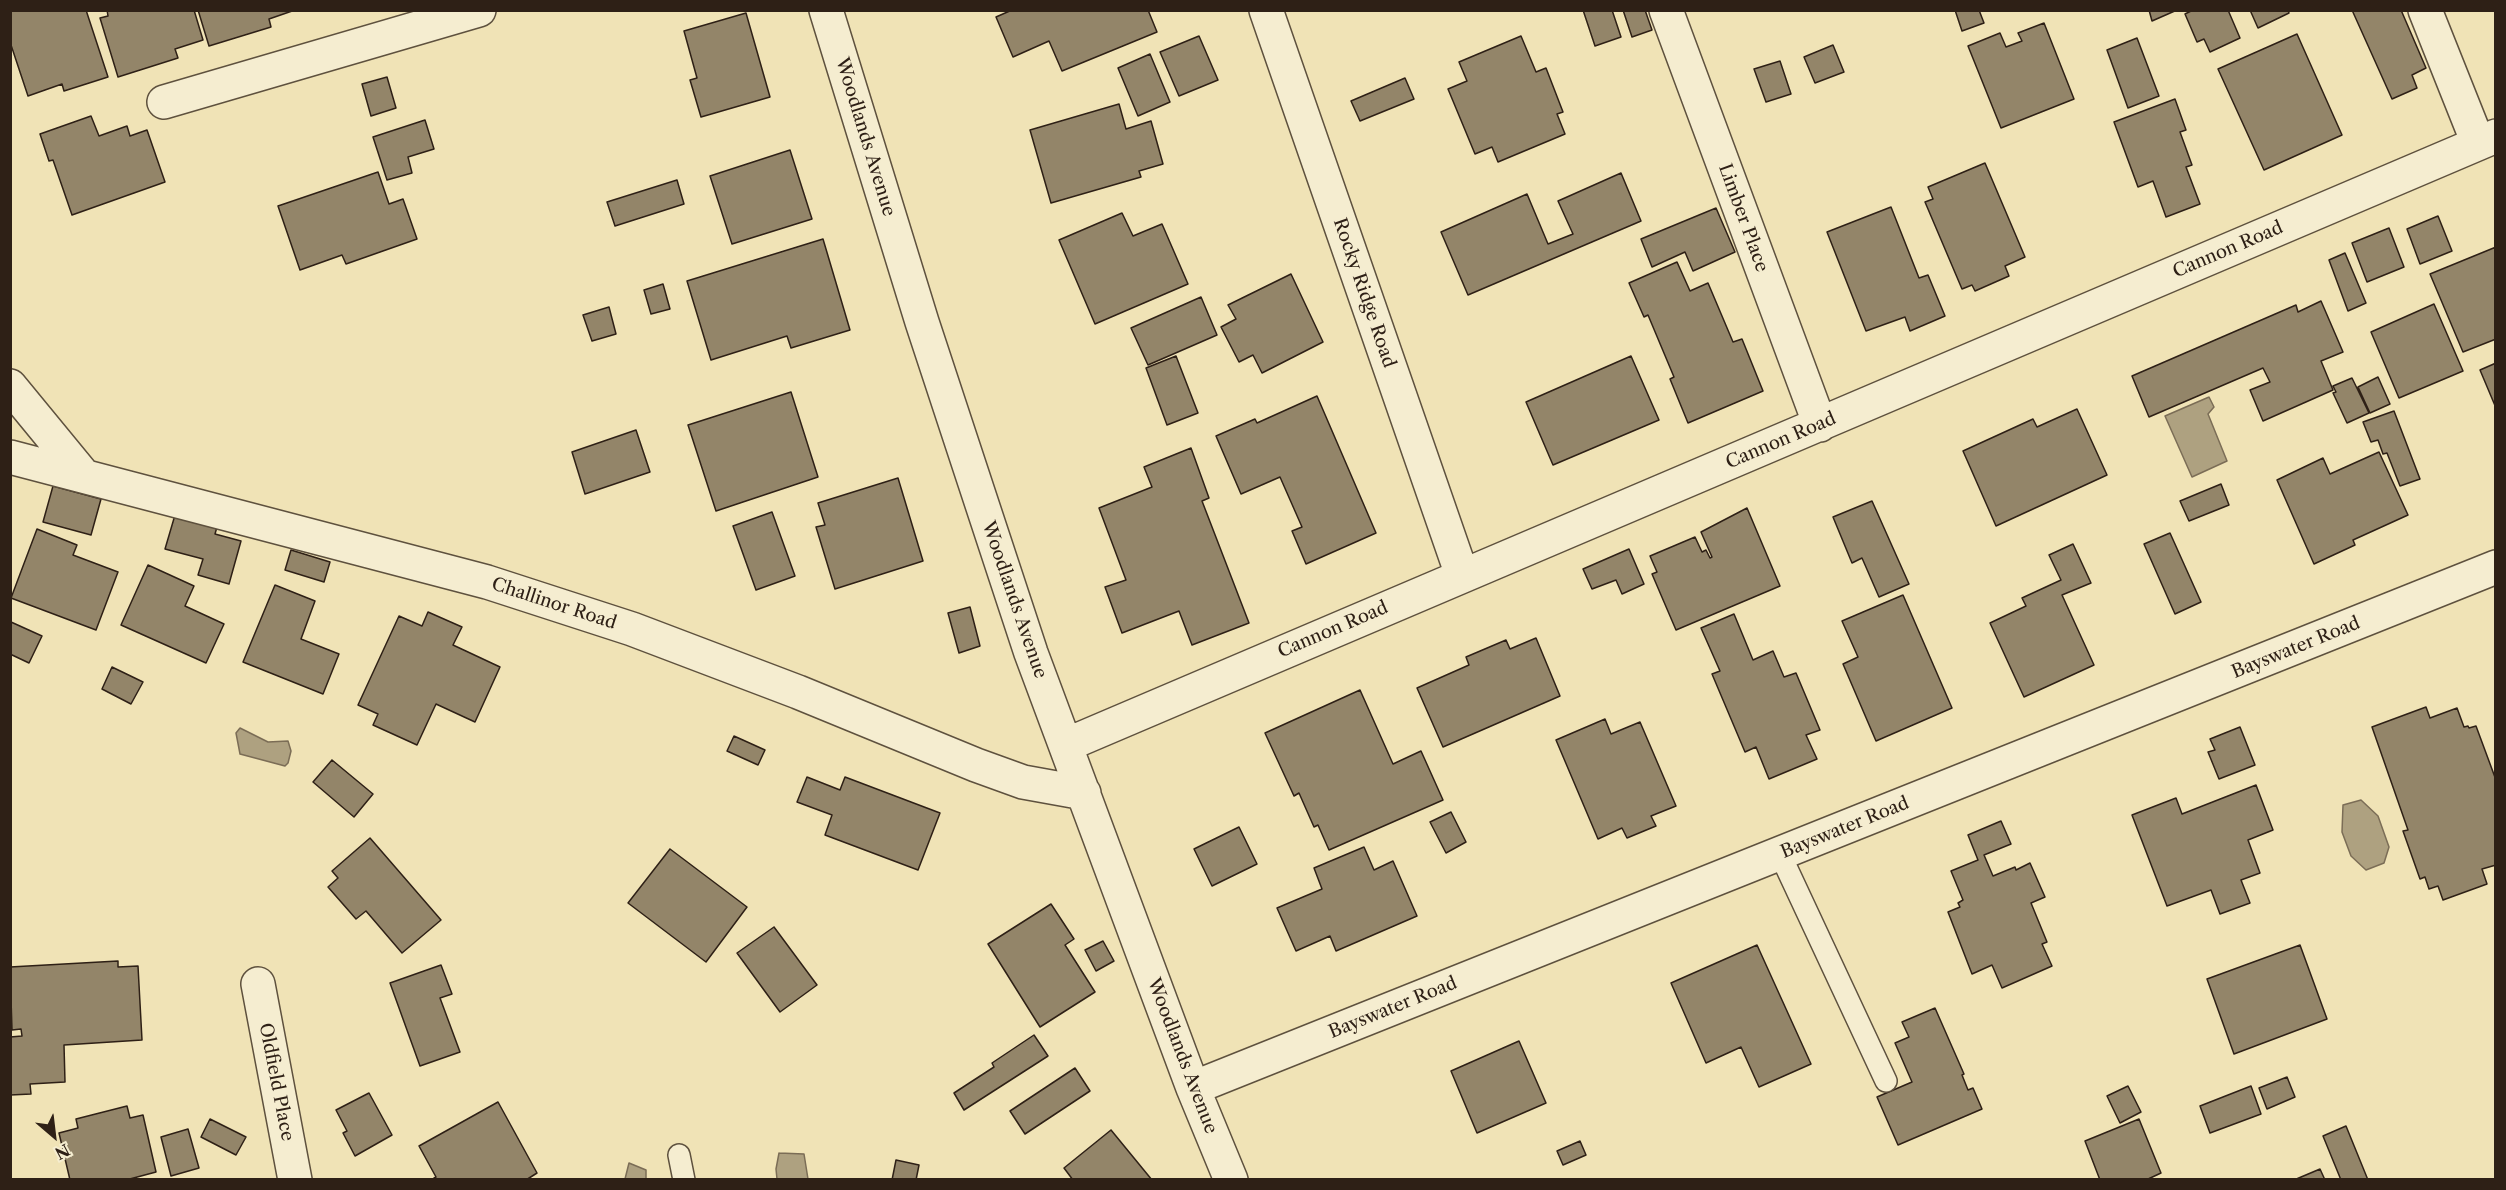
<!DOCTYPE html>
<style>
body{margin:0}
#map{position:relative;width:2506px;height:1190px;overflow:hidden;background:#f0e3b6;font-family:"Libre Caslon Text",serif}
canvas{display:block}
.frame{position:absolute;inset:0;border:12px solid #2e2016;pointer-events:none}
.north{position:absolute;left:24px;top:1106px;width:60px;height:60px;-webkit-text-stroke:4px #f5edd0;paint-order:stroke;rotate:152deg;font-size:16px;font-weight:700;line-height:24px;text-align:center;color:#2e2016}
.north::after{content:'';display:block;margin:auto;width:21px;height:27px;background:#2e2016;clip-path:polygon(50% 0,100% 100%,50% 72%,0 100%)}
</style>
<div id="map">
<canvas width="2506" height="1190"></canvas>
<div class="frame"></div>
<div class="north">N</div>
</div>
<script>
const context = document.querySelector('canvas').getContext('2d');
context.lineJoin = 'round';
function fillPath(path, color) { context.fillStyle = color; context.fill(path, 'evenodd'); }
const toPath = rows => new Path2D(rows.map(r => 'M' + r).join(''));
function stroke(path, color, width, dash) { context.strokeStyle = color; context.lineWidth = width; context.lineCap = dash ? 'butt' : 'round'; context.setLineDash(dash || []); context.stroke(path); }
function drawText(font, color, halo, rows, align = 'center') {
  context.font = font + ' "Libre Caslon Text",serif'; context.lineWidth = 4.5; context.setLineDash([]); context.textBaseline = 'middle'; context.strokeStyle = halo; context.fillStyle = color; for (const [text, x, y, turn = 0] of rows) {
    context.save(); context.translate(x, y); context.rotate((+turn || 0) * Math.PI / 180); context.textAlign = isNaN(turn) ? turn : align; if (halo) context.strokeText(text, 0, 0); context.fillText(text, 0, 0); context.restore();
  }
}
const water = toPath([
 [2209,397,2214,407,2208,414,2227,461,2192,477,2165,416,2209,397],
 [240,728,268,742,288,741,291,751,288,763,285,766,240,754,236,733,240,728],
 [2361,800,2378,816,2389,847,2384,863,2366,870,2351,856,2342,832,2343,805,2361,800],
 [779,1153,804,1154,808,1179,777,1179,776,1169,779,1153],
 [629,1163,646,1170,646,1179,625,1179,629,1163]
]);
const building = toPath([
 [10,10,86,10,108,77,64,91,62,84,28,96,10,42,10,10],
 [107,10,194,10,203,40,175,49,178,58,118,77,100,18,108,16,107,10],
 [198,10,295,10,269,19,271,27,209,46,198,10],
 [1012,10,1148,10,1157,32,1062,71,1049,41,1013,57,996,17,1012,10],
 [1583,10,1612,10,1621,37,1595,46,1583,10],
 [1623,10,1645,10,1652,30,1632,37,1623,10],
 [1955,10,1979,10,1984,23,1962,31,1955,10],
 [2149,10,2177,10,2152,21,2149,10],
 [2193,10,2228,10,2240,38,2210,52,2204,39,2197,42,2185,14,2193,10],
 [2250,10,2288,10,2289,13,2258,28,2250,10],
 [2352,10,2401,10,2426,68,2412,75,2417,88,2392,99,2352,10],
 [746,13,770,97,701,117,690,80,697,78,684,31,746,13],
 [2044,23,2074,99,2001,128,1968,46,2000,33,2006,47,2022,41,2018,33,2044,23],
 [2297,34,2342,135,2264,170,2218,69,2297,34],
 [1199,36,1218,80,1179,96,1160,52,1199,36],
 [1521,36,1536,72,1546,68,1563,112,1557,114,1565,134,1498,162,1492,147,1475,154,1448,89,1467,81,1459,62,1521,36],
 [2137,38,2159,96,2128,108,2107,50,2137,38],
 [1833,45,1844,72,1815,83,1804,57,1833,45],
 [1150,54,1170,102,1138,116,1118,68,1150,54],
 [1780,61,1791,94,1766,102,1754,69,1780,61],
 [387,77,396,108,371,116,362,84,387,77],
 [1405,78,1414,99,1360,121,1351,101,1405,78],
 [2175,99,2186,130,2180,132,2192,165,2186,167,2200,204,2166,217,2153,181,2138,187,2114,122,2175,99],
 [1119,104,1126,129,1151,121,1163,164,1139,171,1141,177,1051,203,1030,130,1119,104],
 [91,116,99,136,127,126,130,136,147,130,165,182,72,215,53,160,49,161,40,134,91,116],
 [425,120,434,149,408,157,412,173,387,180,373,137,425,120],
 [790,150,812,219,732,244,710,176,790,150],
 [1985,163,2025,257,2005,266,2009,276,1975,291,1972,285,1962,289,1925,202,1933,199,1928,187,1985,163],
 [378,172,389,204,403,199,417,239,346,264,342,255,300,270,278,206,378,172],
 [1621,173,1641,221,1468,295,1441,232,1527,194,1548,244,1573,234,1558,201,1621,173],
 [677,180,684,204,615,226,607,202,677,180],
 [1891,207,1919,278,1928,275,1945,316,1910,331,1905,317,1866,331,1827,232,1891,207],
 [1716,208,1735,252,1693,271,1685,252,1652,267,1641,239,1716,208],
 [1122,213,1133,236,1162,224,1188,284,1095,324,1059,240,1122,213],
 [2438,216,2452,251,2420,264,2407,229,2438,216],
 [2389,228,2404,267,2367,282,2352,243,2389,228],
 [823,239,850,330,791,348,787,336,711,360,687,281,823,239],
 [2496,247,2496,339,2463,352,2430,274,2496,247],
 [2345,253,2366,303,2348,311,2329,260,2345,253],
 [1677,262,1690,291,1708,283,1733,342,1742,339,1763,391,1688,423,1670,379,1674,377,1648,315,1644,317,1629,283,1677,262],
 [1291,274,1323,342,1262,373,1253,355,1239,362,1221,327,1236,319,1228,305,1291,274],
 [663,284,670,309,651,314,644,290,663,284],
 [1201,297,1217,335,1148,365,1131,328,1201,297],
 [2321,301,2343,352,2321,361,2333,390,2263,421,2250,390,2270,382,2263,368,2149,417,2132,376,2296,305,2298,312,2321,301],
 [2434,304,2463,371,2399,398,2371,332,2434,304],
 [609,307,616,334,592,341,583,315,609,307],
 [1176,356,1198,413,1167,425,1146,368,1176,356],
 [1631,356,1659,420,1553,465,1526,402,1631,356],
 [2496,363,2496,408,2480,370,2496,363],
 [2378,377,2390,404,2370,413,2358,387,2378,377],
 [2352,378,2369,413,2347,423,2333,393,2336,392,2333,386,2352,378],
 [791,392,818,477,716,511,688,425,791,392],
 [1317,396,1376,533,1306,564,1292,531,1302,527,1280,477,1241,494,1216,436,1255,419,1257,423,1317,396],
 [2077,409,2107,475,1996,526,1963,451,2033,419,2037,427,2077,409],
 [2394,411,2420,479,2400,486,2387,453,2383,454,2378,440,2371,442,2363,422,2394,411],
 [636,430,650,472,585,494,572,452,636,430],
 [1191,448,1209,498,1202,501,1249,623,1192,645,1179,611,1122,633,1105,587,1126,580,1099,508,1152,487,1144,467,1191,448],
 [2379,452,2408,515,2353,540,2355,545,2314,564,2277,480,2323,458,2330,474,2379,452],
 [898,478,923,561,835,589,816,527,825,525,818,503,898,478],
 [2221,484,2229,505,2189,521,2180,501,2221,484],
 [53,486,101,499,91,535,43,522,53,486],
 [1872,501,1909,584,1879,597,1862,558,1852,563,1833,517,1872,501],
 [1747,508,1780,586,1676,630,1652,574,1657,572,1650,556,1695,537,1702,552,1706,550,1710,558,1712,557,1701,532,1747,508],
 [772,512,795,576,756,590,733,526,772,512],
 [175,515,217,527,215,534,241,541,229,584,198,575,203,559,165,549,175,515],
 [37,529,77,545,73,555,118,572,96,630,11,598,37,529],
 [2170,533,2201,602,2175,614,2144,544,2170,533],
 [2073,544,2091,583,2062,595,2094,665,2024,697,1990,623,2026,606,2022,598,2061,580,2049,555,2073,544],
 [1629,549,1644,584,1622,594,1616,580,1592,589,1583,569,1629,549],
 [291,550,330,562,324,582,285,570,291,550],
 [148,565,194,586,185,606,224,624,206,663,121,625,148,565],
 [275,585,315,601,301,639,339,654,323,694,243,662,275,585],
 [1903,595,1952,708,1876,741,1843,664,1858,657,1842,621,1903,595],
 [970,607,980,646,959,653,948,613,970,607],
 [428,612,462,627,453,645,500,667,475,722,436,704,417,745,373,725,378,714,358,705,399,616,422,626,428,612],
 [1734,614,1753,660,1773,651,1784,677,1796,673,1820,730,1806,735,1817,759,1769,779,1756,747,1745,752,1712,674,1720,671,1701,628,1734,614],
 [11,622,42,636,29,663,10,654,11,622],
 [1536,638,1560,696,1443,747,1417,688,1469,665,1466,657,1506,640,1510,649,1536,638],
 [112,667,143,682,131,704,102,689,112,667],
 [1360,690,1393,764,1421,751,1443,800,1329,850,1318,825,1314,827,1299,793,1294,796,1265,733,1360,690],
 [2426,707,2430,718,2457,708,2464,727,2468,726,2469,728,2476,726,2496,780,2496,865,2482,869,2487,884,2443,900,2438,886,2429,889,2425,877,2420,879,2403,831,2408,830,2372,727,2426,707],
 [1605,719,1611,734,1640,722,1676,806,1651,816,1656,826,1627,838,1622,828,1598,839,1556,740,1605,719],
 [2240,727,2255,765,2219,779,2208,752,2215,750,2210,739,2240,727],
 [734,736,765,750,758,765,727,751,734,736],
 [332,760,373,794,354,817,313,782,332,760],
 [807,777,840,790,845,777,940,813,918,870,825,835,832,815,797,802,807,777],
 [2256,785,2273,830,2248,840,2260,873,2241,880,2250,903,2220,914,2211,890,2167,906,2132,815,2176,798,2182,814,2256,785],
 [1451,812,1466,842,1446,853,1430,822,1451,812],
 [2001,821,2011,844,1984,855,1993,876,2015,867,2016,870,2030,863,2045,897,2031,903,2047,942,2042,944,2052,966,2002,988,1992,965,1972,974,1948,912,1960,907,1958,903,1963,900,1951,871,1978,860,1968,835,2001,821],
 [1239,827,1257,864,1212,886,1194,849,1239,827],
 [370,838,441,920,402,953,366,911,356,919,328,887,338,878,332,871,370,838],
 [1364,847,1374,870,1393,861,1417,916,1336,951,1330,936,1296,951,1277,908,1322,889,1314,868,1364,847],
 [670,849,747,907,706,962,628,903,670,849],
 [1051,904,1074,939,1065,945,1095,992,1040,1027,988,944,1051,904],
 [774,927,817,985,780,1012,737,953,774,927],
 [1103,941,1114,961,1096,971,1085,950,1103,941],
 [1757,945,1811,1064,1759,1087,1741,1047,1706,1063,1671,983,1757,945],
 [2300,945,2327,1019,2234,1054,2207,979,2300,945],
 [118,961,118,967,138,966,142,1040,64,1045,65,1082,30,1084,31,1094,10,1095,10,1037,22,1036,21,1029,12,1030,10,967,118,961],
 [441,965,452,994,440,998,460,1052,420,1066,390,983,441,965],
 [1935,1008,1964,1074,1962,1075,1968,1090,1973,1088,1982,1109,1898,1145,1877,1097,1912,1082,1895,1043,1909,1037,1902,1022,1935,1008],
 [1034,1035,1048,1056,964,1110,954,1093,994,1067,992,1063,1034,1035],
 [1519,1041,1546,1103,1477,1133,1451,1071,1519,1041],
 [1075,1068,1090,1091,1025,1134,1010,1111,1075,1068],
 [2287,1077,2295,1097,2267,1109,2259,1088,2287,1077],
 [2128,1086,2141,1112,2120,1123,2107,1096,2128,1086],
 [2251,1086,2261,1114,2210,1133,2200,1106,2251,1086],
 [369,1093,392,1135,355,1156,343,1133,347,1131,336,1110,369,1093],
 [498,1102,537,1173,526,1180,431,1180,436,1177,419,1146,498,1102],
 [127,1106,130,1118,143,1115,156,1172,126,1180,70,1180,59,1133,78,1128,76,1119,127,1106],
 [210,1119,246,1137,236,1155,201,1137,210,1119],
 [2139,1119,2161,1173,2146,1180,2100,1180,2085,1141,2139,1119],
 [2346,1126,2368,1180,2341,1180,2323,1136,2346,1126],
 [188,1129,199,1168,171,1176,161,1137,188,1129],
 [1111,1130,1152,1180,1073,1180,1064,1168,1111,1130],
 [1580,1141,1586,1155,1563,1165,1557,1151,1580,1141],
 [896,1160,919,1165,916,1180,892,1180,896,1160],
 [2320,1169,2325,1180,2294,1180,2320,1169]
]);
const lane = toPath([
 [1780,854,1886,1081],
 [679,1155,684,1180]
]);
const street = toPath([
 [826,10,922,322,1031,653,1193,1088,1231,1180],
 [1266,10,1462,575],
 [1666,10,1820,425],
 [2425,10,2478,143],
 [164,102,479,10],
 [10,386,84,476],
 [10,457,487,582,632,629,798,692,976,765,1023,782,1084,793],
 [1066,745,2496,136],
 [258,984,295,1180],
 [1193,1088,2496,567]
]);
const streetNames = [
 ["Woodlands Avenue",865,137,73],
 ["Limber Place",1743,218,70],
 ["Cannon Road",2228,250,-23],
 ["Rocky Ridge Road",1364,293,71],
 ["Cannon Road",1781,441,-23],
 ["Woodlands Avenue",1014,600,71],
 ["Challinor Road",554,604,18],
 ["Cannon Road",1333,630,-23],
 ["Bayswater Road",2296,648,-22],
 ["Bayswater Road",1845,828,-22],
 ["Bayswater Road",1393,1008,-22],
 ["Woodlands Avenue",1182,1056,69],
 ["Oldfield Place",276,1082,79]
];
fillPath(water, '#aea180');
stroke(water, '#7b6d56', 1.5);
fillPath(building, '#938569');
stroke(building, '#2e2016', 1.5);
stroke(lane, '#5e513e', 24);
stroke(street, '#5e513e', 36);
stroke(lane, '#f5edd0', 21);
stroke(street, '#f5edd0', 33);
drawText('18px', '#2e2016', '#f5edd0', streetNames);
</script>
